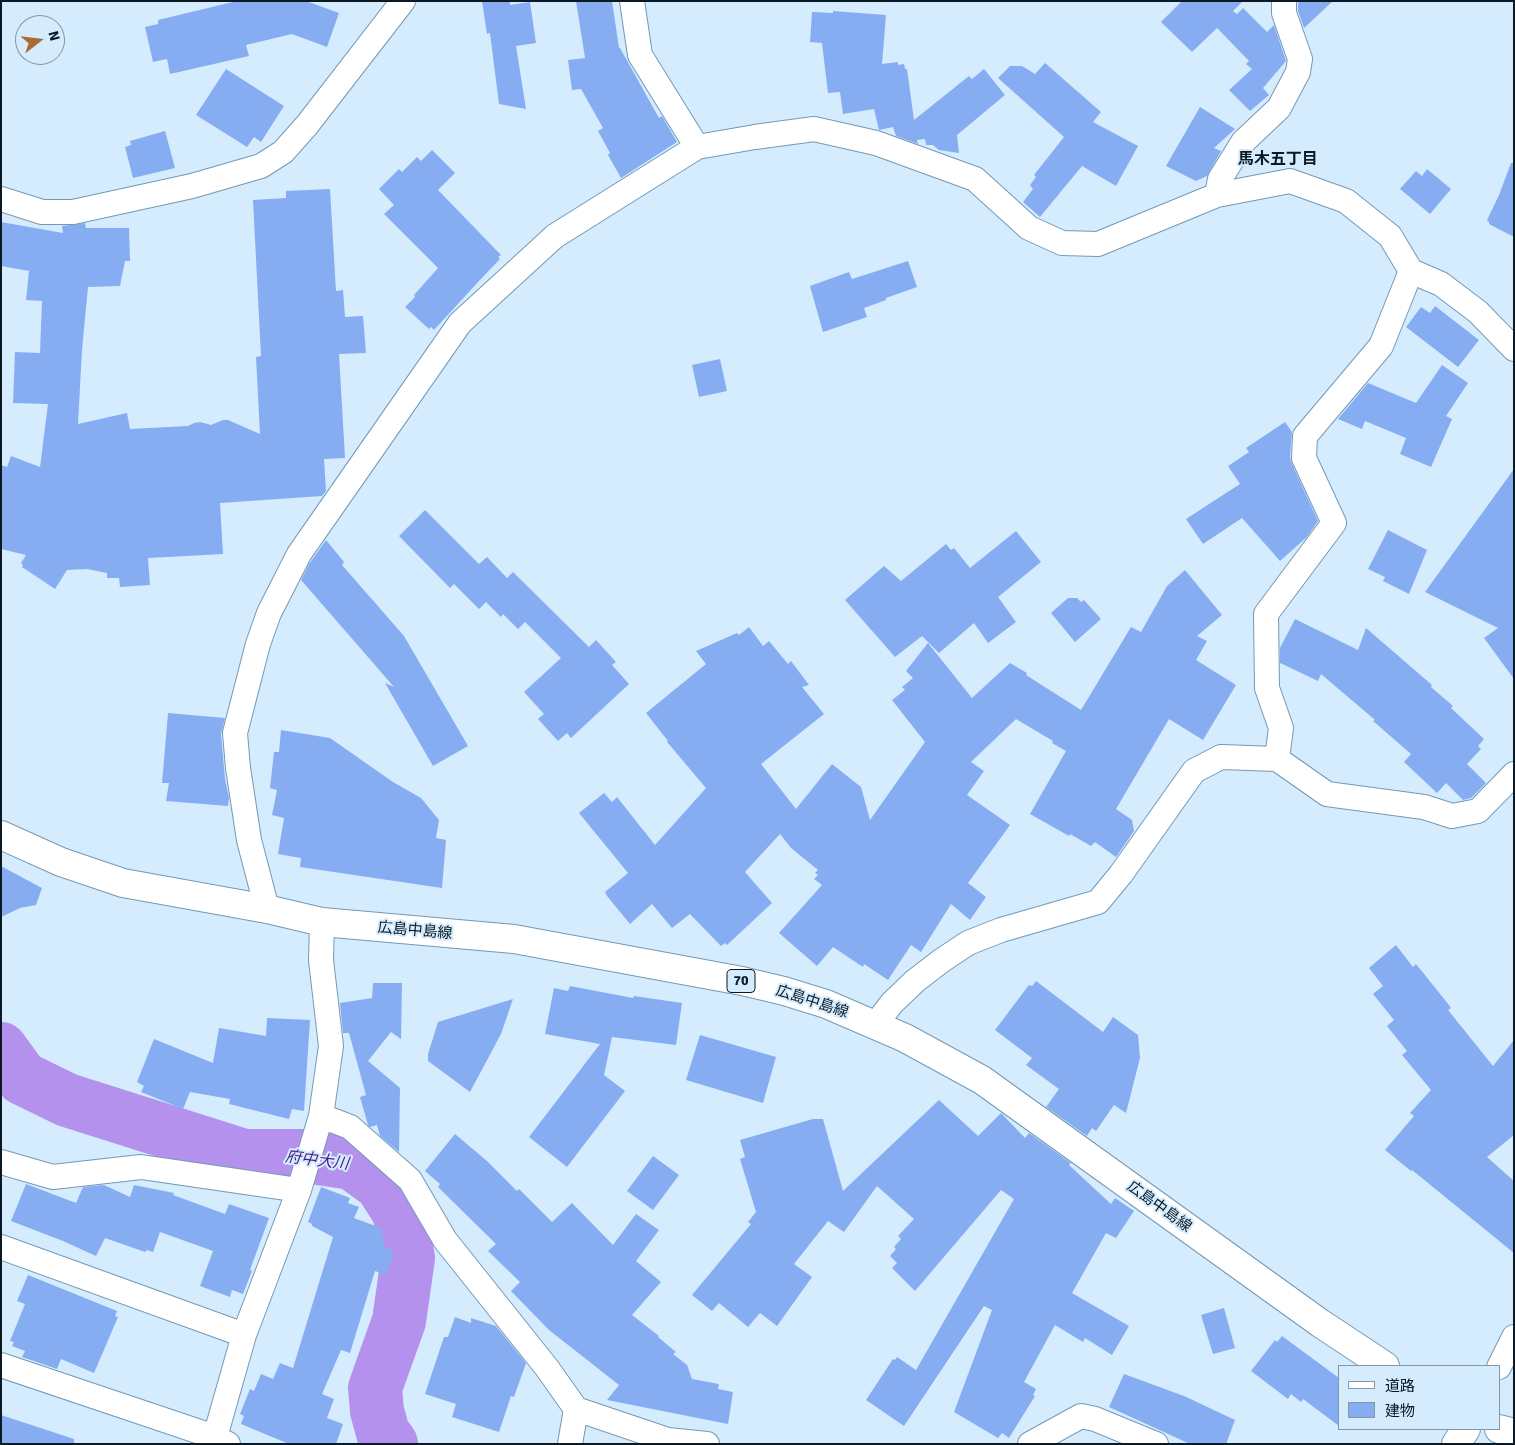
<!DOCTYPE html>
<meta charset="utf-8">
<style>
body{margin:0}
#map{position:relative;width:1515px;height:1445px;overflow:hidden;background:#d4ecfe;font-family:Signika,"Noto Sans JP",sans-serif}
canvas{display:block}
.frame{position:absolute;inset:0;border:2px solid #0a1923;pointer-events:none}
.legend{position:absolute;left:1338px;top:1365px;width:162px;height:65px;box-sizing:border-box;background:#d4ecfe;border:1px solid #8398a6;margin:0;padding:6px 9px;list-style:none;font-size:15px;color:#0a1923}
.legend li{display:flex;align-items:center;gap:10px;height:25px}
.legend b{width:25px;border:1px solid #8398a6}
.north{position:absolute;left:15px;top:15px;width:50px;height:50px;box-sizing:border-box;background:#d4ecfe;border:1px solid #8398a6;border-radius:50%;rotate:74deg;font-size:14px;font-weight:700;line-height:20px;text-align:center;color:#0a1923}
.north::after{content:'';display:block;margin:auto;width:18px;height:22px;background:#aa6c32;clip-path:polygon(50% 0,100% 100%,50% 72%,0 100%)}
</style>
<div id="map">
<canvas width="1515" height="1445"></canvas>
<div class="frame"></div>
<ul class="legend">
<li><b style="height:6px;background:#fff"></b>道路</li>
<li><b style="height:14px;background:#86adf2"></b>建物</li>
</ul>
<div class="north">N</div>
</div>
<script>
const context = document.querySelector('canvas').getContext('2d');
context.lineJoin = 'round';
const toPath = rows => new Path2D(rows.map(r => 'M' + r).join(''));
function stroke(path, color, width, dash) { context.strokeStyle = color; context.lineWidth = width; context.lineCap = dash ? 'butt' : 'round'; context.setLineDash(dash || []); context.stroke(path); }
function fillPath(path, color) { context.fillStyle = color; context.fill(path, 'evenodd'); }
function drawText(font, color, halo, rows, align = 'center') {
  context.font = font + ' Signika,"Noto Sans JP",sans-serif'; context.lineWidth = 4; context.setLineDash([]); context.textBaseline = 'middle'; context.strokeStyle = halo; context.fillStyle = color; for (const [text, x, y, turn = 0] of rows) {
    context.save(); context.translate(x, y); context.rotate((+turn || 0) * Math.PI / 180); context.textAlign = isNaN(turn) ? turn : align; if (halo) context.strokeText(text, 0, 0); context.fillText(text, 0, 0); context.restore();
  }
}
const river = toPath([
 [1,1049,22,1078,67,1100,244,1156,306,1156,352,1163,381,1184,399,1212,408,1258,399,1321,375,1388,377,1411,383,1433,391,1444]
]);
const building = toPath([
 [237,1,306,1,339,13,327,47,292,34,246,45,249,56,170,74,167,59,153,62,145,27,158,24,158,20],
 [482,1,510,1,510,5,530,2,536,43,516,46,526,109,499,104,490,33,487,34],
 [576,1,612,1,619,48,620,48,659,118,662,116,677,142,621,178,608,155,610,153,598,131,603,128,581,89,572,90,568,60,585,58],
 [1182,1,1243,1,1233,11,1237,14,1243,8,1267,32,1274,25,1286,61,1263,88,1269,95,1250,111,1229,90,1252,69,1246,64,1249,61,1217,28,1192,52,1161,22],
 [1300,1,1333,1,1304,28,1298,11,1298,3],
 [833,11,886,15,882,64,898,62,898,65,904,64,905,69,907,69,914,120,969,76,972,79,984,69,1005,95,957,135,959,153,939,150,933,145,926,145,925,139,917,140,918,144,896,136,893,127,879,130,874,109,843,114,840,92,828,93,822,43,810,42,812,12,833,13],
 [1045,63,1101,112,1093,122,1138,146,1116,186,1082,166,1040,217,1023,202,1033,189,1030,185,1036,177,1034,175,1064,137,998,78,1010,66,1022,66,1035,74],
 [226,69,284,106,261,142,254,137,247,147,196,115],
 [1200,107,1235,129,1214,148,1221,151,1207,176,1196,181,1166,166],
 [165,131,175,168,133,178,125,147,131,145,130,141],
 [432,150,455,173,438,190,501,255,498,257,500,259,479,281,434,330,431,327,429,329,405,307,415,297,414,295,438,268,384,214,394,205,379,189,399,169,402,172,417,157,421,161],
 [1511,163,1514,163,1514,237,1489,224,1489,222,1487,220,1499,195],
 [1427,169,1451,189,1430,214,1400,189,1416,171,1422,176],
 [330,189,336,291,343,290,345,317,363,316,366,353,339,354,345,458,324,459,326,491,322,496,220,503,223,554,148,558,150,585,120,587,119,578,107,578,107,573,87,569,67,570,55,589,22,567,23,565,21,563,26,555,1,549,1,465,7,467,11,456,40,467,48,404,13,403,15,352,40,353,42,301,26,300,29,271,1,266,1,222,63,233,62,226,85,223,86,228,129,228,130,261,125,261,120,286,88,287,82,350,78,424,127,413,130,429,188,426,194,423,200,422,211,425,223,420,228,420,260,434,256,357,261,356,253,200,286,198,286,191],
 [908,261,917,287,886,298,886,300,864,308,867,317,823,332,810,286,849,272,852,279],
 [1435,306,1479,340,1458,367,1406,327,1421,307,1430,313],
 [720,359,727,391,699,397,692,365],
 [1442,365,1468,383,1446,416,1452,419,1431,467,1400,454,1406,438,1365,421,1362,429,1338,419,1368,383,1416,403],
 [1285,422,1292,432,1290,457,1292,464,1318,521,1307,537,1280,561,1242,518,1203,544,1186,519,1240,484,1228,466,1249,452,1246,448],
 [1514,469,1514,679,1484,638,1498,628,1425,592],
 [425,510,479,564,487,557,507,578,513,572,589,647,596,640,616,662,612,665,629,684,571,738,567,733,558,741,538,719,544,714,524,692,561,658,525,622,518,629,503,614,501,617,486,602,479,609,454,584,450,588,399,536],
 [1388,530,1427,550,1409,594,1383,581,1385,577,1368,569],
 [1016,531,1041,562,998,597,1016,622,988,643,974,623,939,653,922,636,895,657,845,600,884,566,901,581,946,544,951,550,954,548,970,568],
 [326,540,344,562,342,565,404,636,468,746,433,766,385,683,394,687,301,580,309,564],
 [1185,570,1222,615,1197,636,1207,641,1196,660,1236,685,1203,740,1169,719,1116,809,1132,820,1134,831,1116,857,1095,842,1091,846,1070,834,1069,836,1030,814,1066,751,1052,743,1053,741,1016,719,971,762,984,771,967,795,1010,825,968,883,986,897,970,920,951,904,921,952,911,945,888,980,864,964,863,967,833,947,817,966,779,933,822,885,814,879,818,875,815,873,818,870,791,848,780,834,745,872,772,903,727,945,725,943,721,946,690,914,672,928,652,904,630,924,607,896,605,892,628,873,579,813,604,793,612,802,617,797,655,845,706,788,667,742,668,741,646,713,706,664,696,651,737,633,739,635,749,627,763,646,769,641,788,664,791,661,809,685,802,687,824,714,761,764,796,809,832,764,861,787,870,820,925,742,892,700,905,690,902,687,913,678,906,671,928,643,972,698,1010,663,1027,673,1026,675,1081,710,1131,627,1141,632,1167,586],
 [1068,598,1077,598,1081,602,1084,600,1101,619,1075,642,1051,613],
 [1295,619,1358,650,1366,628,1432,685,1431,687,1453,706,1451,708,1484,739,1478,746,1481,749,1467,764,1486,783,1471,798,1463,800,1446,783,1437,793,1404,762,1411,754,1373,721,1375,720,1321,674,1318,681,1280,663,1280,648],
 [168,713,225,718,221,734,225,779,229,798,228,806,166,801,169,783,162,783],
 [281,730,330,738,393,782,421,798,439,820,436,838,446,840,442,888,300,867,301,858,278,854,284,818,272,815,277,790,270,788,274,752,279,752],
 [1,866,42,888,36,905,20,908,1,917],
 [1396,945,1413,967,1416,964,1449,1005,1451,1008,1448,1010,1493,1066,1514,1040,1514,1135,1487,1157,1514,1181,1514,1253,1412,1170,1411,1171,1385,1150,1414,1116,1410,1113,1431,1090,1402,1055,1407,1051,1387,1026,1394,1020,1373,994,1383,986,1369,968],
 [1036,981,1103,1032,1113,1017,1138,1035,1140,1058,1126,1113,1114,1105,1096,1131,1092,1128,1087,1136,1046,1107,1059,1089,1026,1065,1032,1058,995,1030,1029,985,1032,986],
 [373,983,402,983,401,1039,391,1032,368,1061,400,1088,399,1152,380,1136,377,1125,370,1127,368,1125,360,1097,366,1095,349,1033,343,1033,340,1003,372,998],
 [570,986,633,998,634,996,682,1003,676,1045,612,1037,604,1075,625,1091,567,1167,529,1137,600,1044,545,1034,554,988,568,991],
 [513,999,501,1034,470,1092,428,1061,428,1054,438,1022],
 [267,1018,310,1020,304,1111,292,1109,289,1119,229,1104,230,1099,190,1092,183,1109,141,1092,144,1086,137,1082,154,1039,213,1063,219,1028,266,1036],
 [700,1035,776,1057,763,1103,686,1080],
 [939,1100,978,1136,1001,1113,1025,1138,1029,1133,1071,1163,1069,1165,1111,1204,1115,1198,1134,1211,1116,1238,1106,1233,1072,1293,1129,1326,1112,1355,1085,1338,1083,1342,1055,1325,1024,1382,1036,1389,1033,1395,1035,1396,1009,1438,1002,1433,998,1438,954,1412,992,1310,984,1306,904,1426,866,1400,893,1359,895,1360,897,1357,916,1370,1014,1199,1001,1190,915,1291,892,1268,897,1263,890,1256,896,1249,894,1247,901,1239,898,1236,914,1219,877,1186,844,1232,828,1221,794,1264,812,1277,777,1326,760,1313,748,1327,719,1303,712,1311,692,1295,751,1224,748,1222,756,1212,740,1159,745,1157,740,1140,813,1119,823,1119,843,1191],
 [455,1134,487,1161,517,1191,519,1189,552,1222,572,1203,613,1245,636,1214,659,1230,636,1261,661,1282,632,1315,659,1336,658,1337,676,1352,673,1354,687,1365,692,1379,719,1384,718,1389,733,1392,728,1424,607,1400,619,1385,549,1330,511,1291,520,1282,488,1251,496,1244,438,1187,440,1184,425,1171],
 [653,1156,679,1175,653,1210,627,1191],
 [26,1184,76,1203,83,1187,104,1185,130,1197,134,1185,174,1193,173,1195,225,1214,229,1204,269,1218,250,1270,252,1271,243,1294,232,1290,230,1297,200,1286,213,1251,160,1232,153,1252,147,1250,145,1252,105,1238,96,1256,63,1241,11,1221],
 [321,1187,350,1198,348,1203,359,1207,354,1218,381,1228,385,1248,394,1252,386,1275,375,1271,350,1353,341,1350,322,1394,334,1399,327,1418,343,1424,336,1444,289,1444,241,1424,244,1416,240,1414,250,1389,254,1391,261,1374,273,1379,280,1363,293,1368,333,1237,312,1226,312,1224,308,1222],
 [28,1275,117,1311,115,1316,118,1317,94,1373,61,1359,57,1369,22,1357,25,1351,12,1346,14,1342,10,1341,25,1304,17,1301],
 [1224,1308,1235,1348,1213,1354,1201,1315],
 [455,1317,471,1323,471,1318,496,1326,526,1363,514,1397,511,1396,499,1432,452,1417,456,1404,425,1394,444,1337,448,1337],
 [1282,1336,1339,1378,1339,1426,1303,1399,1301,1402,1291,1394,1288,1399,1251,1371,1275,1340,1277,1342],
 [1124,1374,1184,1396,1235,1420,1226,1444,1190,1444,1109,1407],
 [1,1415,74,1439,74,1444,1,1444]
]);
const street = toPath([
 [632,1,640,55,697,147],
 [1217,195,1220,179,1243,142,1279,108,1298,72,1300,59,1284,13,1284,1],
 [1,199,42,212,73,212,192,186,261,166,283,152,307,125,403,1],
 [1411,271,1441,284,1478,312,1514,349],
 [267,909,249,840,238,768,235,733,258,644,269,613,299,554,460,323,555,236,697,147,755,137,814,129,876,143,975,179,1029,228,1062,243,1098,244,1217,195,1290,181,1346,201,1390,236,1411,271,1381,346,1305,436,1304,458,1334,523,1266,614,1267,688,1281,728,1277,759],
 [876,1024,892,1003,915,981,941,961,968,943,1001,930,1098,902,1121,874,1194,771,1221,757,1277,759,1327,794,1424,807,1452,816,1478,811,1514,774],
 [321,1116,350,1127,410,1180,445,1240,547,1368,576,1409,668,1440,707,1444],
 [1,1162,53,1177,141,1167,299,1190],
 [1,1247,244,1335],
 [1,1365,215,1437,228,1444],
 [1499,1367,1514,1337],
 [215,1437,244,1335,299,1190,321,1116,331,1046,321,960,322,922],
 [570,1444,576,1409],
 [1030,1444,1081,1416,1095,1419,1156,1444]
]);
const secondary = toPath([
 [1456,1444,1466,1429]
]);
const primary = toPath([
 [1,835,61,862,123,883,267,909,322,922,514,939,742,981,784,991,826,1004,905,1038,982,1080,1320,1323,1385,1366],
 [1499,1429,1514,1433]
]);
const shields = [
 [741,981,28]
];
const shieldNames = [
 ["70",741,981]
];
const streetNames = [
 ["広島中島線",415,931,5],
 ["広島中島線",812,1002,18],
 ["広島中島線",1159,1207,36]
];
const neighbourhoodNames = [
 ["馬木五丁目",1278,160]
];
const waterNames = [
 ["府中大川",317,1161,7]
];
stroke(river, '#b591ee', 54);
fillPath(building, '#86adf2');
stroke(street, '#7499b5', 26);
stroke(secondary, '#7499b5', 30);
stroke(primary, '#7499b5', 30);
stroke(street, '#fff', 24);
stroke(secondary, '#fff', 28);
stroke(primary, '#fff', 28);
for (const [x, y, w] of shields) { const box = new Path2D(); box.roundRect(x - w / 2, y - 11.5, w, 23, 4); context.fillStyle = '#d4ecfe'; context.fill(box); stroke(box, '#0a1923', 1); }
drawText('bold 14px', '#0a1923', null, shieldNames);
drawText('15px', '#0a1923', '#d4ecfe', streetNames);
drawText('bold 16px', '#0a1923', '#d4ecfe', neighbourhoodNames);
drawText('italic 16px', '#521c88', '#d4ecfe', waterNames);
</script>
